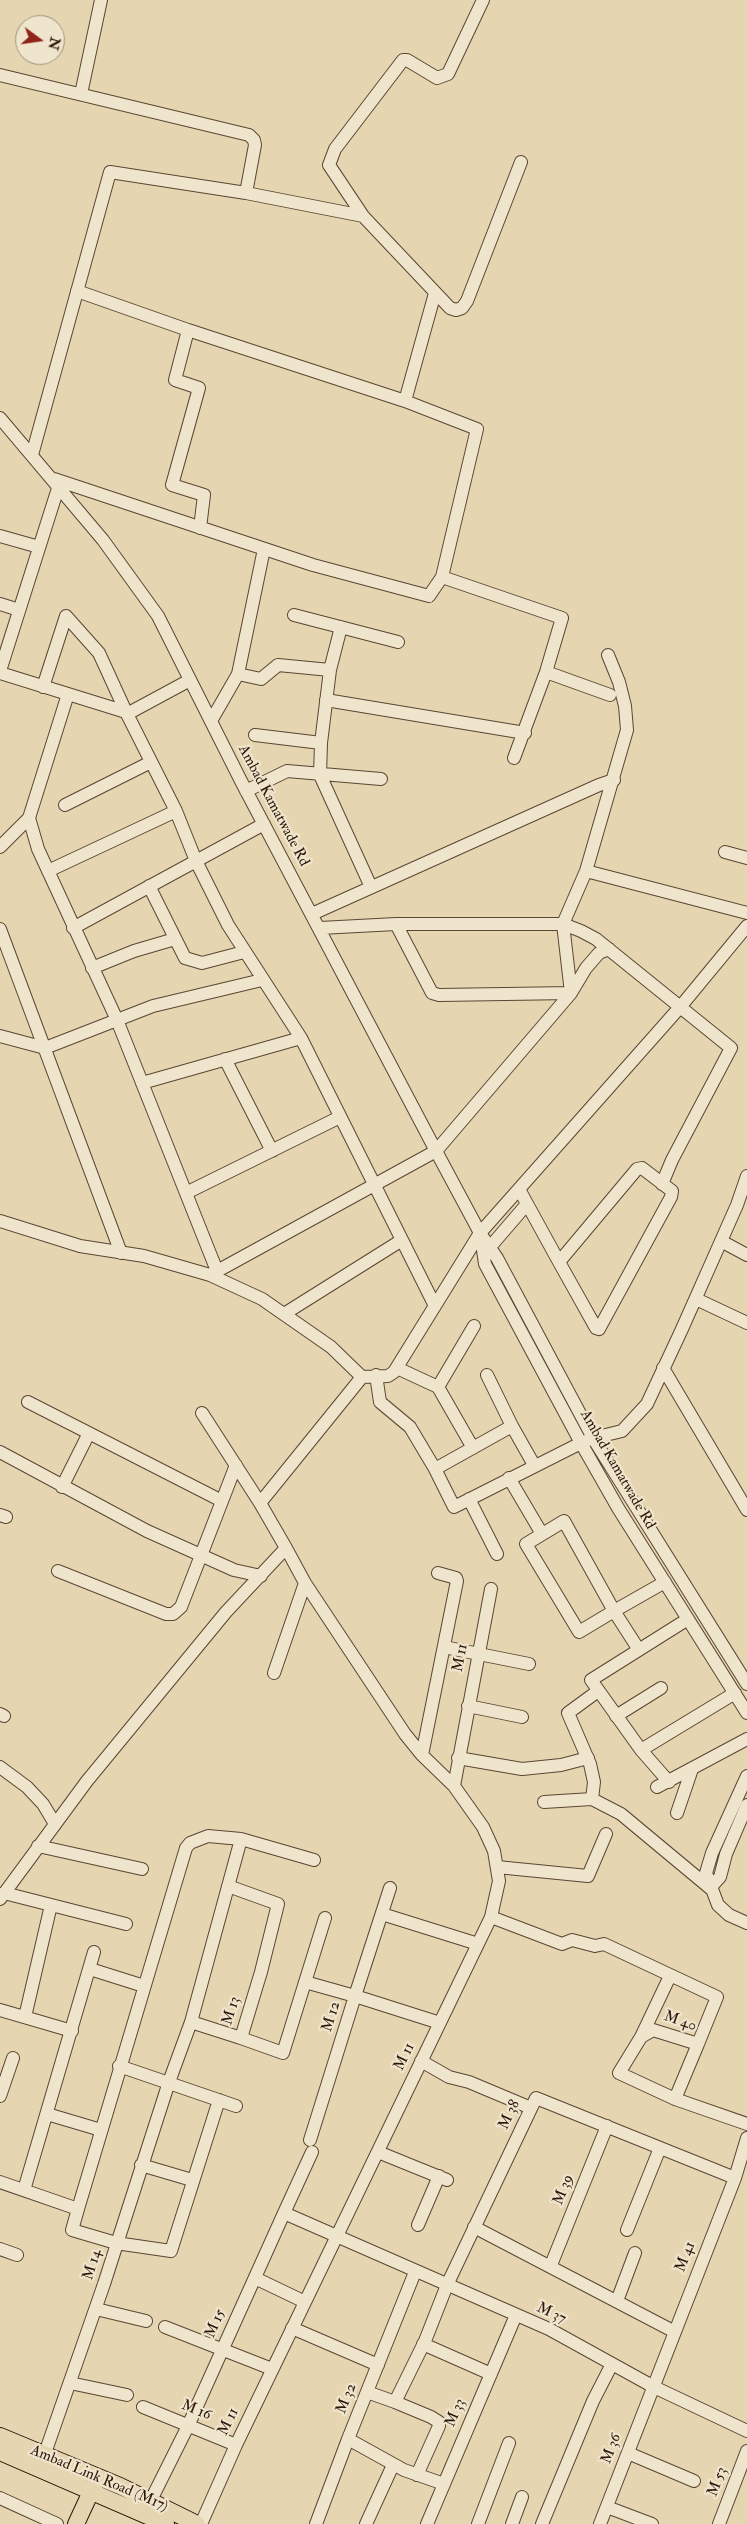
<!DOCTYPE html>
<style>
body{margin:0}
#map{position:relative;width:747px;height:2524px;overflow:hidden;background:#e6d5b1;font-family:"IM FELL Double Pica",serif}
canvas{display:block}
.north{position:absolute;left:15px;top:15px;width:50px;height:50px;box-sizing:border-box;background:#efe4cc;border:1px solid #a1927e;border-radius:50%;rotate:104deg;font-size:14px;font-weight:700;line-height:20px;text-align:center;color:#2b1608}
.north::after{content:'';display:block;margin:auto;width:18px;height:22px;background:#8f2418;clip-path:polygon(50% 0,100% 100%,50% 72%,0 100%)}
</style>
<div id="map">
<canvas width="747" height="2524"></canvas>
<div class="north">N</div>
</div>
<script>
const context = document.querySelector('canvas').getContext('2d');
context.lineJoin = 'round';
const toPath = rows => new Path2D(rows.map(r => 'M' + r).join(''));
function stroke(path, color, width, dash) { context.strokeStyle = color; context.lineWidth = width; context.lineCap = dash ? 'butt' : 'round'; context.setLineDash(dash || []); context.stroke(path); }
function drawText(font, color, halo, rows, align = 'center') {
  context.font = font + ' "IM FELL Double Pica",serif'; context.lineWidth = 4.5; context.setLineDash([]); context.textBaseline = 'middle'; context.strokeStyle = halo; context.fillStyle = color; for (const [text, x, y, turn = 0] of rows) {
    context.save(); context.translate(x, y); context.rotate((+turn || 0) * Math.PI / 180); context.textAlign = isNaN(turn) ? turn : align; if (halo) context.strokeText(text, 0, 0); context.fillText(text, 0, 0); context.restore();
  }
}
const minor = toPath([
 [483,0,448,74,437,78,407,60,403,60,335,149,329,165,363,216,450,308,456,310,462,308,467,301,521,162],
 [0,75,249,135,254,140,255,145,246,193],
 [81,94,101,0],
 [77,291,188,330,175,380,199,388,172,485,204,495,200,528],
 [405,401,435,293],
 [0,418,103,540,158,616,241,781,436,1151,480,1233,497,1258,593,1438,747,1684],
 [32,455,110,172,246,193,363,216],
 [54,479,313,565,429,596,442,577,477,429,405,401,188,330],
 [0,536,39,547],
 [442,577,562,618,546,672,514,758],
 [0,604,19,610],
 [294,615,398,642],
 [66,616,99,653,126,712,176,811,196,861,228,925,301,1038,435,1306],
 [341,627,330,670,321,743,320,775,371,887],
 [0,671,59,485],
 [546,672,610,695],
 [0,673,126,712],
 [238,674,261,679,278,665,330,670],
 [43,687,66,616],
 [68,694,29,818,38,849,117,1020,217,1271],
 [326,700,525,733],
 [127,714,190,680],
 [211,721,238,674,264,549],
 [255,735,321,743],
 [246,791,287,771,381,779],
 [65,805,151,762],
 [0,847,29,818],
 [725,852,747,858],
 [48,871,176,811],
 [586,871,747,913],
 [149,886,185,958,202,963,244,952],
 [312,914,599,785,614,780],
 [396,924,432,993,439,995,571,993],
 [73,928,264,824],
 [320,928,396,924,563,924,586,871,627,730,625,706,619,682,608,655],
 [0,929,121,1253],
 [92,968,134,951,175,939],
 [571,993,563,924,581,931,596,939,731,1048,672,1160,662,1184],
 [0,1036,45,1048,153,1006,262,980],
 [225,1059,272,1151],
 [142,1083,301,1038],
 [520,1191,559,1262,596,1328,599,1329,671,1197,672,1191,642,1168,637,1169,559,1262],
 [186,1193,340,1117],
 [0,1221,80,1246,144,1256,210,1275,436,1151,571,993,586,968,599,953,609,949],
 [481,1236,485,1264,581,1443,618,1508,747,1713],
 [721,1241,747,1255],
 [490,1247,527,1204],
 [210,1275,262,1299,331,1347,362,1377],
 [696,1299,747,1323],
 [284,1314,402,1240],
 [397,1368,438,1387],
 [663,1368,747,1510],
 [376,1375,380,1402,410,1427,435,1469,454,1507,581,1443,593,1438,622,1431,647,1404,682,1329,737,1205,747,1176],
 [28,1402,222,1501],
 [202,1413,260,1503],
 [512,1426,534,1465],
 [473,1448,438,1387,474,1326],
 [0,1452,147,1531,234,1570,261,1576],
 [435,1469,512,1426,487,1375],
 [509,1478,542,1534],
 [62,1487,89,1433],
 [469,1499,497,1554],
 [0,1515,6,1517],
 [286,1548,305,1583,405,1734,422,1755,454,1786],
 [58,1571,166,1614,173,1614,181,1607,236,1465],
 [688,1619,591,1680,641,1750,735,1693],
 [444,1647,529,1664],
 [639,1650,614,1611,564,1521,526,1544,579,1632,614,1611,665,1582],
 [274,1673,305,1583],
 [468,1706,522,1717],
 [0,1714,4,1716],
 [616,1716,661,1688],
 [641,1750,669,1782],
 [422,1755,457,1581,456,1578,438,1573],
 [458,1758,522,1769,561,1765,588,1758],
 [0,1767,27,1787,43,1804,55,1824],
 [747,1776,712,1853,706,1873,718,1905,729,1915,747,1923],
 [657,1787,747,1739],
 [592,1799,621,1814,710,1888],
 [544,1802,592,1799,594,1782,590,1764,568,1713,598,1691],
 [677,1813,692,1769],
 [241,1839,314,1860],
 [38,1846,142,1869],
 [497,1867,588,1876,606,1834],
 [710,1888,720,1877,726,1854,747,1805],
 [4,1893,126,1924],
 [0,1899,87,1781,226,1612,286,1548,260,1503,362,1377,388,1376,394,1372,480,1233,681,1006,747,926],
 [382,1914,478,1944],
 [491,1917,562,1944,572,1940,595,1946,604,1944,717,1997,698,2044],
 [90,1969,144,1986],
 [305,1982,355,1996,390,1888],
 [0,2010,72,2031],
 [25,2017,51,1905],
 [191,2022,241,2038,261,1972,278,1904,228,1886],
 [238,2037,283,2053,325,1918],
 [641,2037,670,1976],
 [421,2061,449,2077,469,2082,531,2108],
 [119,2066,236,2106],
 [0,2096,13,2058],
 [675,2099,698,2044,653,2030,641,2037,619,2073,675,2099,747,2124],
 [47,2114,101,2130],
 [310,2140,355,1996,440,2023],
 [378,2152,447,2180],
 [141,2165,192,2180],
 [0,2182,78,2209,186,1848,190,1843,208,1836,241,1839,191,2022,169,2082,104,2284,44,2456],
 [24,2190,94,1952],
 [78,2209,72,2230,116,2243,171,2251,219,2100],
 [284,2213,312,2152],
 [418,2225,439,2176],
 [474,2227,675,2332],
 [627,2230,660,2148],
 [0,2249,17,2255],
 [551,2265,607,2126],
 [415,2272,348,2439,404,2470,444,2484],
 [255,2278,305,2302],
 [617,2301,635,2253],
 [96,2309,146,2321],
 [165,2327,272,2369],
 [292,2328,378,2365],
 [423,2344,491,2374],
 [70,2383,127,2395],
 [367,2392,395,2402],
 [143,2407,236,2445],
 [628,2453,694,2481],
 [417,2475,439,2426,439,2422,431,2417,395,2402,425,2341,447,2285,536,2098,735,2178],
 [0,2498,57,2524],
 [151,2500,188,2426,284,2213,549,2329,654,2387,747,2431],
 [607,2507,652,2524],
 [201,2524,236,2445,491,1917,499,1881,494,1851,483,1827,454,1786,491,1589],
 [316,2524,348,2439],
 [366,2524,393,2465],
 [427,2524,516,2315],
 [478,2524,509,2443],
 [512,2524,522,2497],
 [542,2524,593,2401,612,2364],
 [600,2524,735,2178,747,2138],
 [719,2524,747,2451]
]);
const major = toPath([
 [0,2436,120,2486,197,2524],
 [0,2452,166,2524],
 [76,2524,95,2483]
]);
const streetNames = [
 ["Ambad Kamatwade Rd",273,806,62],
 ["Ambad Kamatwade Rd",617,1470,60],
 ["M 11",461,1658,-79],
 ["M 13",232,2011,-73],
 ["M 12",332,2017,-73],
 ["M 40",680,2022,19],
 ["M 11",405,2057,-64],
 ["M 38",510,2115,-65],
 ["M 39",564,2190,-68],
 ["M 41",686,2257,-69],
 ["M 14",93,2265,-73],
 ["M 37",551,2314,25],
 ["M 15",216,2324,-66],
 ["M 32",347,2399,-68],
 ["M 16",196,2411,22],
 ["M 33",456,2413,-67],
 ["M 11",229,2422,-64],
 ["M 36",612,2449,-69],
 ["Ambad Link Road (M17)",99,2479,23],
 ["M 53",718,2482,-69]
];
stroke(minor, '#5a4632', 14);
stroke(major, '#2b1608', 18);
stroke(minor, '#efe4cc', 12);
stroke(major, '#e6d5b1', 16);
drawText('15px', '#2b1608', '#efe4cc', streetNames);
</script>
